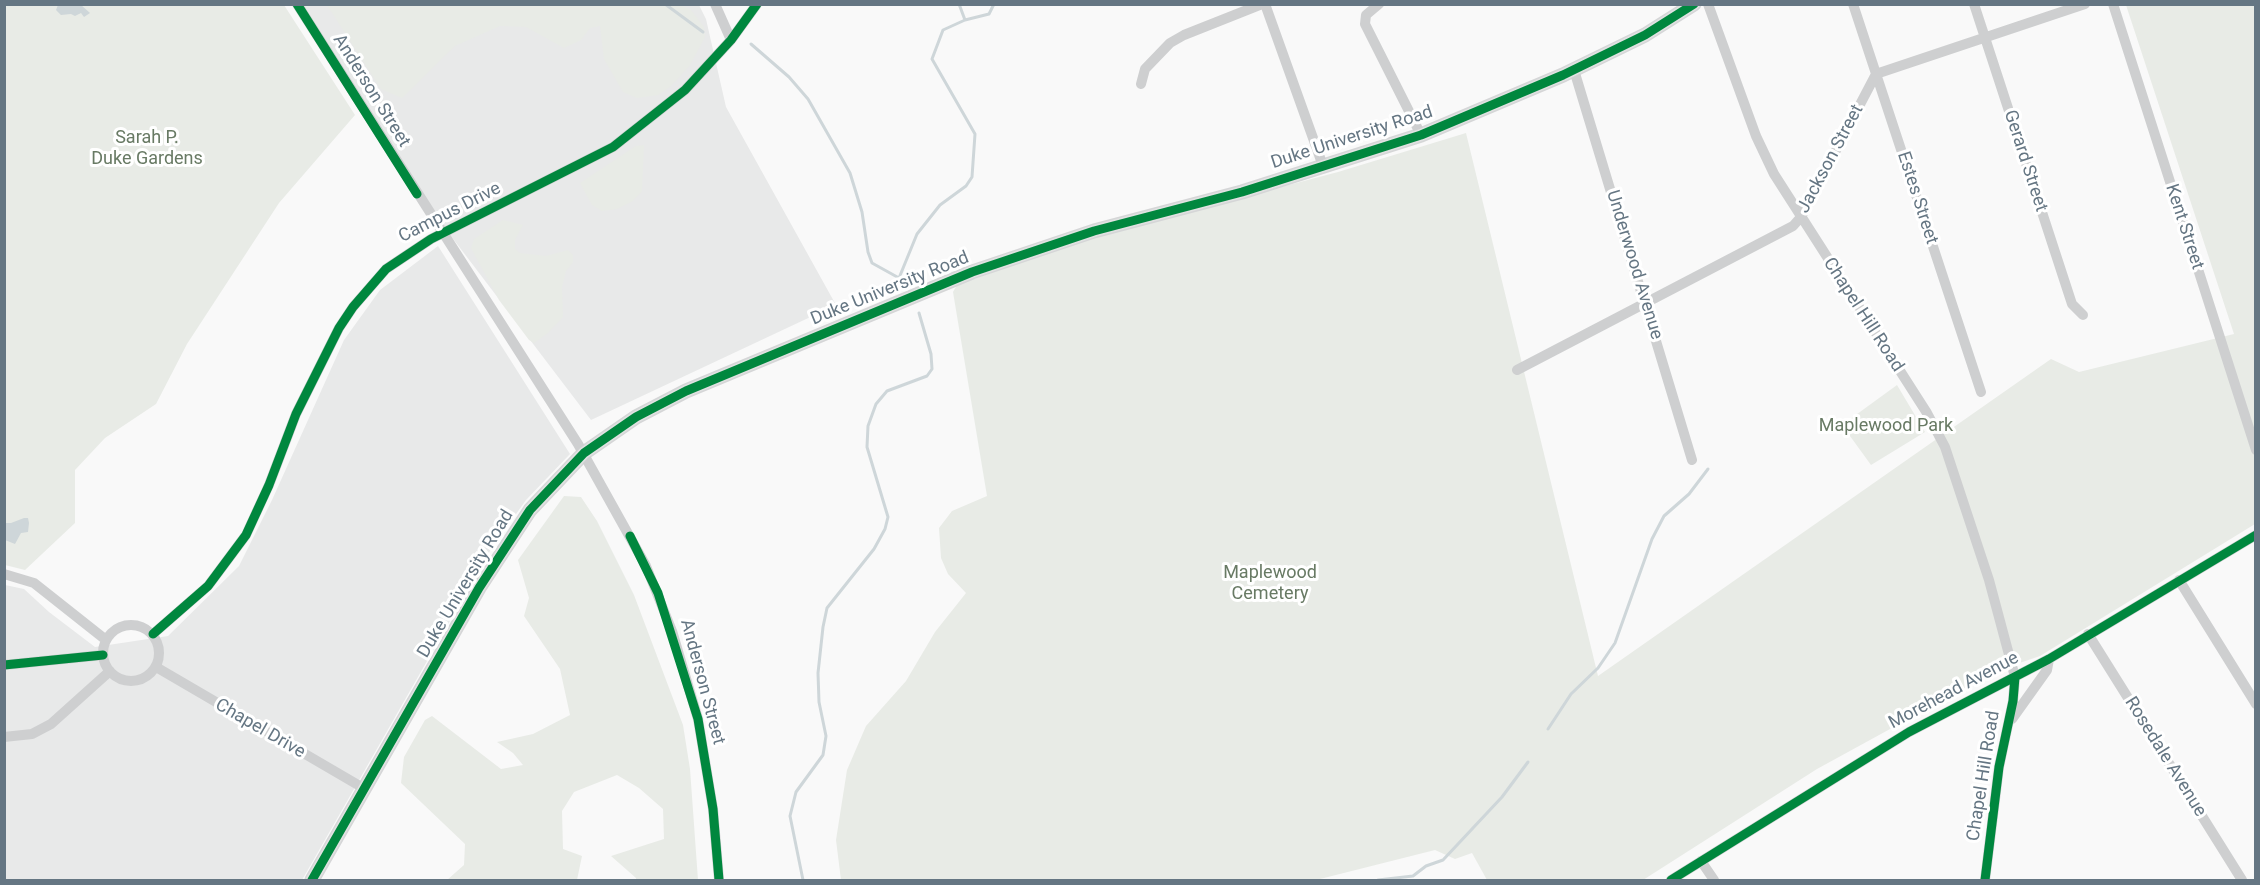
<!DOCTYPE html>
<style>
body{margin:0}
#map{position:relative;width:2260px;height:885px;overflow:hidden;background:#f9f9f9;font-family:Roboto,sans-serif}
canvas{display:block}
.frame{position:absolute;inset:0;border:6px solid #657683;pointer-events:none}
</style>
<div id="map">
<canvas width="2260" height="885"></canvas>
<div class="frame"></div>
</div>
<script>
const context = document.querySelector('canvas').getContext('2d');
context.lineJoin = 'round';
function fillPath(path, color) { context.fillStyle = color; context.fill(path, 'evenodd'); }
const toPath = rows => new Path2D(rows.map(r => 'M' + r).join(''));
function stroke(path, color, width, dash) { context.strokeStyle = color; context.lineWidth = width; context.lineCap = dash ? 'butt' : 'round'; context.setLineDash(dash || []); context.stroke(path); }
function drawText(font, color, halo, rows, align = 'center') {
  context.font = font + ' Roboto,sans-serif'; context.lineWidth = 6; context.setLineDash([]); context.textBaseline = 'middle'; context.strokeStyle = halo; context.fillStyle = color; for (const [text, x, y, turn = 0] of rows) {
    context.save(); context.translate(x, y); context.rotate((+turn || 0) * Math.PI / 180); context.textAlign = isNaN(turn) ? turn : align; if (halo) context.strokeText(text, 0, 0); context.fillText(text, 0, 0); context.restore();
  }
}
const built = toPath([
 [300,5,699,5,706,19,726,107,836,305,591,420,438,219],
 [438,246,570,454,526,500,491,549,302,880,5,880,5,585,24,589,49,612,95,647,168,636,239,566,272,500,344,340,380,290]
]);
const green = toPath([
 [5,5,284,5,355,115,279,203,187,344,156,404,105,438,75,470,75,523,25,570,5,565],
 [327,5,681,5,691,10,704,27,705,37,690,65,671,86,658,95,637,98,623,92,604,59,600,26,590,28,581,40,564,48,526,27,500,26,455,46,402,98,381,89],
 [2126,5,2255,5,2255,524,2040,656,1996,671,1817,769,1643,880,1487,880,1472,853,1455,859,1435,850,1316,880,841,880,836,840,847,770,866,726,906,681,935,632,966,593,948,574,941,558,939,528,952,511,987,496,953,292,957,285,1095,236,1338,172,1466,133,1598,676,2051,359,2079,372,2234,334],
 [644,145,642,191,633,201,617,209,602,211,592,205,580,183,636,146],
 [503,220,523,225,515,240,515,249,520,253,546,256,568,250,573,255,573,262,566,271,562,287,563,317,548,333,534,343,529,340,499,300,471,248,474,239],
 [1897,385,1925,432,1871,465,1842,425],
 [564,496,581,497,597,521,634,595,683,725,690,769,698,880,636,880,636,878,611,856,664,839,663,809,639,788,617,775,574,792,562,811,563,849,582,856,577,880,447,880,464,865,465,844,401,783,404,757,425,720,432,716,501,769,523,765,513,753,497,742,533,734,570,715,560,669,524,616,529,598,518,560]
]);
const water = toPath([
 [58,5,81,5,90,13,84,17,81,13,75,16,71,14,61,15,56,10],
 [24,518,28,518,29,523,28,532,21,533,15,544,5,540,5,523,11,523]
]);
const stream = toPath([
 [665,4,703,32],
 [965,20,989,14,994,4],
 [751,44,789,77,808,99,850,173,862,212,868,252,872,263,899,278,917,234,940,205,966,186,972,177,975,134,932,59,943,30,965,20,959,4],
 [1548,729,1571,694,1598,668,1615,643,1652,539,1664,516,1689,494,1708,469],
 [803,880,790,816,796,792,823,755,826,736,819,702,818,673,823,627,827,608,874,549,885,529,888,517,867,447,868,426,876,404,887,391,927,376,932,369,931,354,919,313],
 [1378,880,1413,876,1426,866,1443,860,1502,797,1528,762]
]);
const minor = toPath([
 [297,4,578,444,646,566,672,631,698,719,713,809,719,880],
 [715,4,731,40],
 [1265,4,1323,166],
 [1379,4,1366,15,1365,24,1421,135],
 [1708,4,1756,136,1774,174,1927,413,1945,447,1989,580,2015,677,2013,701,1999,767,1985,880],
 [1853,4,1981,392],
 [1974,4,2072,304,2083,315],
 [2113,4,2256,450],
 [1574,70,1692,460],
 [1141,84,1145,69,1170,43,1184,35,1262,4],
 [1517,370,1793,226,1801,217,1876,74,2085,4],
 [4,574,34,583,106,640],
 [2179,580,2256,704],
 '103 653a28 28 0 1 1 56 0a28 28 0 1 1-56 0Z',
 [153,634,208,586,246,535,269,485,296,414,339,328,353,307,386,269,431,239,613,147,685,90,731,40,757,4],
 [2088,634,2242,880],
 [4,665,103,655],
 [156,667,365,789],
 [2012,719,2047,670,2049,659],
 [4,737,32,734,51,724,110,671],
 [1701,861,1714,880],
 [1671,880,1909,732,2049,659,2256,535]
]);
const major = toPath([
 [312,880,479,588,530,510,584,453,636,417,686,391,972,272,1094,231,1242,192,1421,135,1563,75,1645,35,1694,4]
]);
const cycleway = toPath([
 [297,4,417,194],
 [630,536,658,593,698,719,713,809,719,880],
 [153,634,208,586,246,535,269,485,296,414,339,328,353,307,386,269,431,239,613,147,685,90,731,40,757,4],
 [4,665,103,655],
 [312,880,479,588,530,510,584,453,636,417,686,391,972,272,1094,231,1242,192,1421,135,1563,75,1645,35,1694,4],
 [1671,880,1909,732,2049,659,2256,535],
 [1985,880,1999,767,2013,701,2015,677]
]);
const streetNames = [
 ["Anderson Street",371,91,58],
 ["Duke University Road",1352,138,-18],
 ["Jackson Street",1831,159,-62],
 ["Gerard Street",2025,161,72],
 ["Estes Street",1917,198,72],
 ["Campus Drive",450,213,-27],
 ["Kent Street",2184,227,72],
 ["Underwood Avenue",1634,265,73],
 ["Duke University Road",890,289,-22],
 ["Chapel Hill Road",1863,315,57],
 ["Duke University Road",466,584,-59],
 ["Anderson Street",702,682,75],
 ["Morehead Avenue",1954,691,-28],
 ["Chapel Drive",260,729,30],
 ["Rosedale Avenue",2165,757,58],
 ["Chapel Hill Road",1984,776,-81]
];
const parkNames = [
 ["Sarah P.",147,138],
 ["Duke Gardens",147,159],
 ["Maplewood Park",1886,426],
 ["Maplewood",1270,573],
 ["Cemetery",1270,594]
];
fillPath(built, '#e8e9e9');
fillPath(green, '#e8ebe6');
fillPath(water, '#ced6d9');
stroke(stream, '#ced6d9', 3);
stroke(major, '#d5d6d7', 15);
stroke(minor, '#cecfd0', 10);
stroke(major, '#e1e2e2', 12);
stroke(cycleway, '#00873e', 9);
drawText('18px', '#657683', '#fff', streetNames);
drawText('18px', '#687a64', '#fff', parkNames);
</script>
